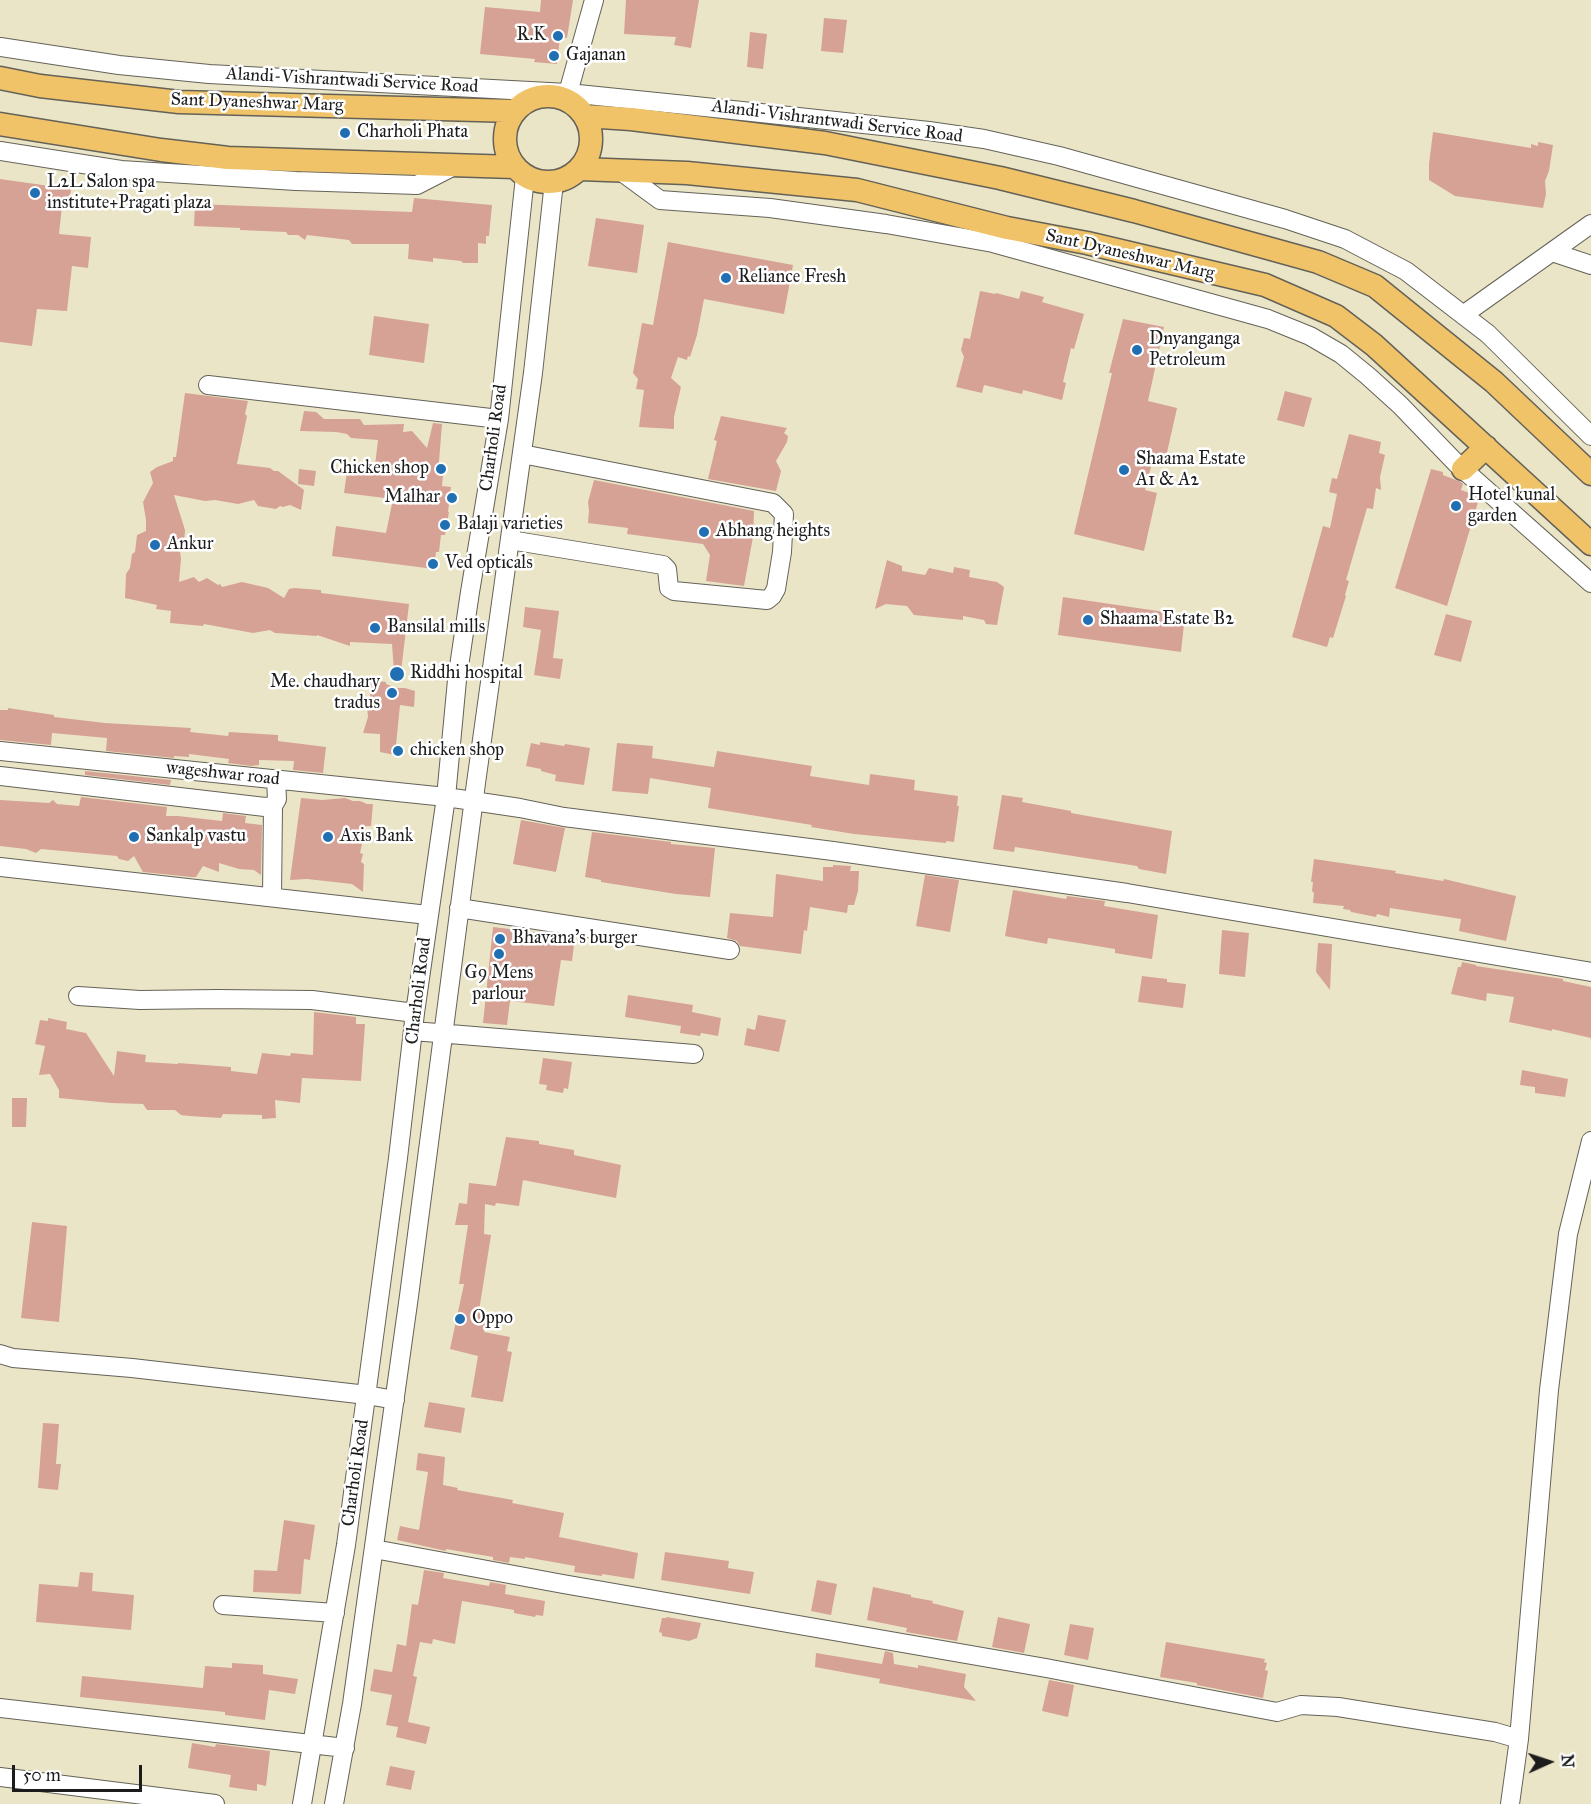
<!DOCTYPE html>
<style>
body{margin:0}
#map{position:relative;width:1591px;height:1804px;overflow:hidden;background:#ebe5c7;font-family:"IM FELL Great Primer",serif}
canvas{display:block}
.north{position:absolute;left:1519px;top:1732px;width:60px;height:60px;-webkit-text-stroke:4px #fff;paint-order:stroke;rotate:87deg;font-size:16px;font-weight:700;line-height:24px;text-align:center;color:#1c1c1c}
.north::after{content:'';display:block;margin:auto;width:21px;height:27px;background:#1c1c1c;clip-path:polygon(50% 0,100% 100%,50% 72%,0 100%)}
.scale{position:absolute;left:12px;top:1765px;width:130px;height:27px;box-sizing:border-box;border:3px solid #1c1c1c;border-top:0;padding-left:8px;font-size:18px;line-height:21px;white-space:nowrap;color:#1c1c1c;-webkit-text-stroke:4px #fff;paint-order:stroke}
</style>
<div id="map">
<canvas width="1591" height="1804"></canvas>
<div class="north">N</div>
<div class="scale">50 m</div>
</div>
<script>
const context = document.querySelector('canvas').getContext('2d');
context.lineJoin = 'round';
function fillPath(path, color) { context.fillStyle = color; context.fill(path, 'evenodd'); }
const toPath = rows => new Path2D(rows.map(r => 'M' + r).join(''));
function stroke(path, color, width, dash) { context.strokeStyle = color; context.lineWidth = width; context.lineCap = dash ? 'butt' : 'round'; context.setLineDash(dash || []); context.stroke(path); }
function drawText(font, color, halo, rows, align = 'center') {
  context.font = font + ' "IM FELL Great Primer",serif'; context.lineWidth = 5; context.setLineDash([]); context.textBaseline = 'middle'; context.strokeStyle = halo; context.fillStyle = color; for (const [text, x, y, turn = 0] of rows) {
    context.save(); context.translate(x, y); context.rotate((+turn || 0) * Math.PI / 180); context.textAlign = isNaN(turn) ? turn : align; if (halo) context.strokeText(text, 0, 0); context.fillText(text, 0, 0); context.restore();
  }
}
const building = toPath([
 [541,0,573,0,567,38,560,37,557,64,534,62,535,59,480,54,485,7,540,12],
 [626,0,699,0,691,48,674,45,676,37,624,34],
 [824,18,847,20,843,53,821,51],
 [750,32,767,34,763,69,747,67],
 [1433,132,1531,148,1531,144,1538,146,1538,142,1553,145,1549,171,1545,181,1546,194,1543,208,1455,196,1429,180,1429,164],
 [0,179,71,189,69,207,62,206,59,234,91,237,88,268,72,266,67,311,37,309,32,346,0,342],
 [414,198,492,205,489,236,486,236,486,244,478,243,478,263,463,263,461,261,433,258,433,262,408,259,409,244,352,244,349,240,307,235,305,240,298,235,288,235,286,232,240,230,240,228,194,226,195,204,412,212],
 [596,218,644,225,637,273,588,266],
 [668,242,793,265,784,314,704,299,697,335,690,357,688,356,687,360,678,357,671,378,681,387,674,417,674,429,639,427,644,390,636,389,638,379,633,373,642,323,653,325],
 [980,291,995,294,996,293,1019,299,1021,291,1044,297,1042,302,1084,314,1074,349,1071,348,1063,382,1066,383,1062,400,1023,390,1022,394,984,385,982,393,956,387,964,357,961,350,964,338,970,339],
 [374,316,429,324,424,363,369,355],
 [1123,319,1164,327,1148,401,1177,408,1164,466,1152,463,1145,490,1157,493,1144,551,1074,534,1112,373,1109,373],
 [1285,391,1312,398,1304,427,1277,420],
 [185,393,248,401,245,414,247,416,237,464,270,468,274,471,278,471,304,490,301,510,290,505,283,507,280,506,276,509,258,506,254,500,238,504,215,500,205,501,174,495,185,530,184,543,179,543,181,559,179,582,194,577,199,582,207,578,218,585,220,584,222,587,242,582,268,588,284,598,289,589,294,588,321,590,321,593,409,604,401,672,394,672,392,644,350,642,350,646,317,635,317,636,275,633,270,630,253,633,204,624,203,626,170,623,171,611,156,609,157,605,125,598,126,574,130,568,132,554,135,552,137,535,146,531,146,520,143,502,153,483,150,472,157,467,173,461,173,457,176,457],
 [304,411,316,412,324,419,360,419,364,425,404,424,403,432,412,431,427,448,433,423,442,424,438,474,443,475,442,486,451,487,448,512,449,512,445,535,441,535,439,552,436,552,434,569,332,556,336,526,386,533,393,499,344,493,347,471,374,474,378,440,351,438,347,434,336,432,300,431],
 [721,416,787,428,784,433,788,436,787,442,776,461,781,471,776,491,708,479,717,441,714,440],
 [1349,434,1381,442,1379,453,1385,455,1380,477,1381,490,1376,488,1373,509,1367,508,1346,580,1349,581,1345,595,1346,596,1333,638,1330,637,1327,647,1292,637,1323,526,1330,528,1337,494,1329,492,1332,478,1337,479],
 [299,469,316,471,314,486,298,484],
 [1431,469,1443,472,1443,475,1461,482,1463,484,1461,490,1475,495,1479,499,1447,606,1395,588],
 [594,480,754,511,753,537,744,586,706,581,710,555,703,544,627,534,628,528,588,523,589,510,588,502],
 [887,560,902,566,902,571,925,575,929,568,953,573,954,567,970,570,969,577,997,582,1004,587,997,625,986,624,984,620,963,616,963,620,914,615,907,606,886,604,875,609],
 [1063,597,1185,615,1181,652,1058,635],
 [525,607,559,611,553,658,563,659,560,679,534,675,541,630,523,627],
 [1446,614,1472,621,1461,662,1434,655],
 [370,680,386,682,386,684,397,688,405,688,415,691,414,707,400,705,395,755,380,752,380,734,363,733,368,717,367,707,370,707],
 [8,708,54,715,54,717,105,723,191,728,190,732,228,736,229,732,278,735,278,741,326,747,323,773,293,770,294,761,259,760,259,765,251,766,228,763,229,759,189,754,189,757,174,756,174,758,106,751,107,738,52,733,51,745,0,740,0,710,8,710],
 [540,742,564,746,565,744,590,748,584,785,555,781,556,775,541,771,541,769,526,766,531,743,540,745],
 [617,743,653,746,652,758,714,767,717,751,812,766,810,776,869,785,870,774,915,780,914,790,958,796,957,806,959,806,954,842,946,841,946,843,854,834,811,827,812,825,708,808,711,788,650,778,648,794,612,791],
 [85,771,171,780,170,785,85,775],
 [1002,795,1023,798,1022,802,1071,811,1071,813,1172,831,1166,874,1139,869,1137,866,1015,847,1014,852,993,849],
 [81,797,167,807,166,816,178,816,222,821,223,813,246,816,245,823,262,825,261,875,254,870,239,869,219,863,219,872,203,866,196,877,191,877,143,872,134,856,128,861,119,859,117,856,41,849,36,853,26,849,0,846,0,800,49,803,53,800,57,804,79,806],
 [301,798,322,800,345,798,353,801,360,801,367,804,373,804,371,826,366,826,360,853,363,854,361,862,364,864,363,892,352,884,307,879,290,880],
 [521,820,565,828,556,872,513,864],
 [592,832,671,842,671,844,715,848,710,897,676,894,601,882,601,880,585,877],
 [1314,859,1396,871,1395,873,1443,881,1444,879,1516,896,1506,941,1459,931,1461,919,1390,908,1389,917,1377,914,1376,917,1351,912,1350,910,1343,909,1344,906,1313,903,1314,893,1312,891,1313,882,1311,882],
 [833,865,851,866,850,871,859,871,858,891,854,905,848,905,847,913,810,907,807,931,804,930,801,954,740,946,737,941,727,938,730,913,773,917,776,874,823,881,823,867,833,867],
 [925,875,959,880,950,932,916,926],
 [1013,890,1066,899,1067,896,1105,901,1104,906,1158,915,1152,959,1115,953,1115,949,1048,938,1047,944,1005,936],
 [493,927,575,937,572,961,561,960,554,1006,510,1001,507,1025,483,1023],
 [1222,930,1249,933,1245,977,1219,974],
 [1318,943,1332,944,1330,990,1316,972],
 [1462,962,1476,965,1476,966,1563,979,1563,981,1591,987,1591,1038,1552,1029,1552,1031,1509,1022,1514,997,1487,993,1486,1001,1451,994,1458,967,1461,967],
 [1142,976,1167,979,1167,982,1186,984,1183,1008,1138,1002],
 [628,995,693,1005,692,1012,721,1018,718,1036,701,1033,700,1036,680,1033,681,1026,625,1017],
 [314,1012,356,1017,356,1024,365,1024,361,1081,302,1078,300,1103,275,1100,276,1118,262,1119,262,1115,223,1114,221,1118,189,1116,181,1115,175,1110,147,1110,143,1104,111,1103,59,1098,59,1090,50,1074,39,1075,45,1046,35,1044,40,1020,48,1021,48,1018,67,1022,66,1029,86,1033,114,1076,117,1051,146,1055,145,1062,178,1064,178,1063,231,1067,231,1071,257,1074,262,1053,290,1056,291,1053,313,1055],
 [758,1015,786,1020,779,1052,744,1045,747,1028,755,1030],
 [543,1058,572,1062,568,1089,564,1088,563,1093,546,1090,547,1085,539,1084],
 [1522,1070,1568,1079,1565,1097,1535,1093,1535,1087,1520,1085],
 [12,1098,27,1098,26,1127,12,1127],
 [506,1137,539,1141,539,1144,574,1150,574,1155,621,1165,616,1198,523,1180,519,1206,496,1203,495,1206,485,1204,484,1234,491,1235,479,1311,488,1313,484,1332,510,1337,507,1351,512,1352,503,1402,471,1397,478,1356,450,1349,464,1284,459,1284,468,1225,455,1225,459,1203,467,1204,469,1183,496,1186],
 [32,1222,67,1226,59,1322,21,1318],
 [429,1402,465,1408,461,1433,424,1427],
 [43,1423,59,1424,56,1464,61,1464,58,1490,38,1488],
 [418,1453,445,1457,443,1485,458,1488,457,1490,513,1500,512,1503,564,1513,559,1537,638,1553,634,1579,602,1574,602,1576,574,1572,575,1566,525,1557,525,1559,510,1557,509,1563,493,1560,493,1557,446,1549,446,1551,397,1540,400,1526,419,1530,428,1472,416,1470],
 [284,1520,315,1525,310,1560,304,1559,301,1594,253,1592,254,1570,277,1571],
 [665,1552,729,1561,728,1568,754,1572,750,1594,661,1580],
 [424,1570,444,1573,443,1578,489,1586,490,1582,506,1585,505,1594,545,1601,543,1616,536,1615,535,1617,514,1613,514,1610,462,1601,455,1644,433,1639,432,1644,420,1642,413,1676,417,1677,408,1722,430,1727,426,1744,396,1737,398,1727,386,1725,392,1695,370,1691,374,1669,392,1672,397,1644,406,1646,412,1604,418,1605],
 [80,1572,93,1573,92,1591,134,1595,131,1630,36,1622,39,1584,78,1587],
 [817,1580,837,1584,831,1615,811,1611],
 [873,1587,911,1595,911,1597,933,1601,932,1603,964,1611,957,1641,906,1632,907,1628,867,1620],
 [667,1617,701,1623,697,1638,689,1641,662,1636,662,1633,659,1632,662,1618,666,1618],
 [998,1617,1030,1624,1024,1653,992,1647],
 [1070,1624,1094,1628,1088,1660,1064,1655],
 [1166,1642,1265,1659,1264,1662,1267,1663,1265,1670,1268,1671,1263,1698,1197,1685,1197,1683,1160,1677],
 [885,1651,893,1653,894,1664,918,1668,918,1665,966,1674,964,1687,976,1701,879,1683,880,1679,815,1667,816,1653,882,1664],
 [232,1663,263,1665,263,1674,298,1679,295,1694,269,1690,265,1720,225,1715,225,1712,80,1697,82,1676,203,1688,205,1666,232,1668],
 [1049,1680,1074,1685,1068,1717,1042,1711],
 [192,1743,215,1747,216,1744,270,1751,266,1786,257,1784,257,1791,229,1787,231,1775,188,1768],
 [390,1766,415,1771,411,1790,386,1785]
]);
const minor = toPath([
 [0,47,119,65,209,74,568,93,686,105,929,131,984,139,1059,156,1285,219,1345,239,1406,271,1488,334,1591,436],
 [566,100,594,0],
 [0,151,121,170,296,181,417,185,454,166],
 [619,170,660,200,770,208,886,224,993,243,1268,319,1310,336,1341,354,1368,376,1400,405,1456,463,1591,583],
 [1552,252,1591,265],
 [1463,315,1591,224],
 [208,385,499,419],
 [510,540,663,565,667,569,669,588,674,591,767,600,772,596,776,589,782,552,784,514,773,503,522,454],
 [0,751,446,797,520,808,564,817,833,851,1127,893,1591,972],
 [0,776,265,807,273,806,277,799,276,780],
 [0,867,428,915],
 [272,897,273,806],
 [459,908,730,950],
 [78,996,140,1000,217,999,312,1000,415,1013],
 [413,1031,694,1054],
 [0,1354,13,1358,132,1368,367,1395,395,1400],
 [374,1549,563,1584,1046,1668,1277,1712,1301,1705,1338,1707,1495,1732,1519,1739],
 [223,1605,335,1613],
 [0,1708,345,1748],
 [0,1777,215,1804],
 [302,1804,346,1545,398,1158,415,1013,446,797,457,680,470,592,499,419,525,177],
 [334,1804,352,1704,409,1296,476,783,533,373,554,182],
 [1510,1804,1519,1739,1549,1390,1568,1234,1591,1141]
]);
const major = toPath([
 [0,78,40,86,179,102,515,111],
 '505 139a43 43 0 1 1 86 0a43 43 0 1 1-86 0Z',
 [585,116,631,119,825,143,1000,178,1134,211,1318,262,1375,286,1494,382,1591,474],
 [0,124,161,150,228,158,514,167],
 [580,169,687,173,857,190,1007,228,1087,243,1265,285,1336,316,1374,345,1591,544],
 [1463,469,1486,447]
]);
const markers = [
 [558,36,6,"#1f6fb2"],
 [554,56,6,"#1f6fb2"],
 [345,133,6,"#1f6fb2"],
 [35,193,6,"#1f6fb2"],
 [726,278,6,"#1f6fb2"],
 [1137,350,6,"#1f6fb2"],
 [441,469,6,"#1f6fb2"],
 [1124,470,6,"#1f6fb2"],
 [452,498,6,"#1f6fb2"],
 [1456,506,6,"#1f6fb2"],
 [445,525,6,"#1f6fb2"],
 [704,532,6,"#1f6fb2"],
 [155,545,6,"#1f6fb2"],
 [433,564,6,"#1f6fb2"],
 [1088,620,6,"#1f6fb2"],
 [375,628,6,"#1f6fb2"],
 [397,674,8,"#1f6fb2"],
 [392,693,6,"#1f6fb2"],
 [398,751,6,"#1f6fb2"],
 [134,837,6,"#1f6fb2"],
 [328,837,6,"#1f6fb2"],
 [500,939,6,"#1f6fb2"],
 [499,954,6,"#1f6fb2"],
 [460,1319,6,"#1f6fb2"]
];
const poiNames = [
 ["R.K",546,36,"right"],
 ["Gajanan",566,56],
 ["Charholi Phata",357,133],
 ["L2L Salon spa",47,183],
 ["institute+Pragati plaza",47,204],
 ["Reliance Fresh",738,278],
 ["Dnyanganga",1149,340],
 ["Petroleum",1149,361],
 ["Shaama Estate",1136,460],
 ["A1 & A2",1136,481],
 ["Chicken shop",429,469,"right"],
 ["Hotel kunal",1468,496],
 ["garden",1468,517],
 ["Malhar",440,498,"right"],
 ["Balaji varieties",457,525],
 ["Abhang heights",716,532],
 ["Ankur",167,545],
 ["Ved opticals",445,564],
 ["Shaama Estate B2",1100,620],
 ["Bansilal mills",387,628],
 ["Riddhi hospital",410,674],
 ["Me. chaudhary",380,683,"right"],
 ["tradus",380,704,"right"],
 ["chicken shop",410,751],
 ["Sankalp vastu",146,837],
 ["Axis Bank",340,837],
 ["Bhavana's burger",512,939],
 ["G9 Mens",499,974,"center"],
 ["parlour",499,995,"center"],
 ["Oppo",472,1319]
];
const streetNames = [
 ["Alandi-Vishrantwadi Service Road",352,81,3],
 ["Sant Dyaneshwar Marg",257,103,2],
 ["Alandi-Vishrantwadi Service Road",837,122,7],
 ["Sant Dyaneshwar Marg",1130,255,13],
 ["Charholi Road",494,438,-82],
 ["wageshwar road",223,774,6],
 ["Charholi Road",419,991,-83],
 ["Charholi Road",356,1473,-82]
];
fillPath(building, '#d6a296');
stroke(minor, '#646258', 20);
stroke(major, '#646258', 25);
stroke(minor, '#fff', 18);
stroke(major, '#f1c369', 22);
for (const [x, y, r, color] of markers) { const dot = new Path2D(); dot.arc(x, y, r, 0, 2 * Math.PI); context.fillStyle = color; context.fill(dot); stroke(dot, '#fff', 2); }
drawText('18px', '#1c1c1c', '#fff', poiNames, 'left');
drawText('18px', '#1c1c1c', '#fff', streetNames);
</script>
